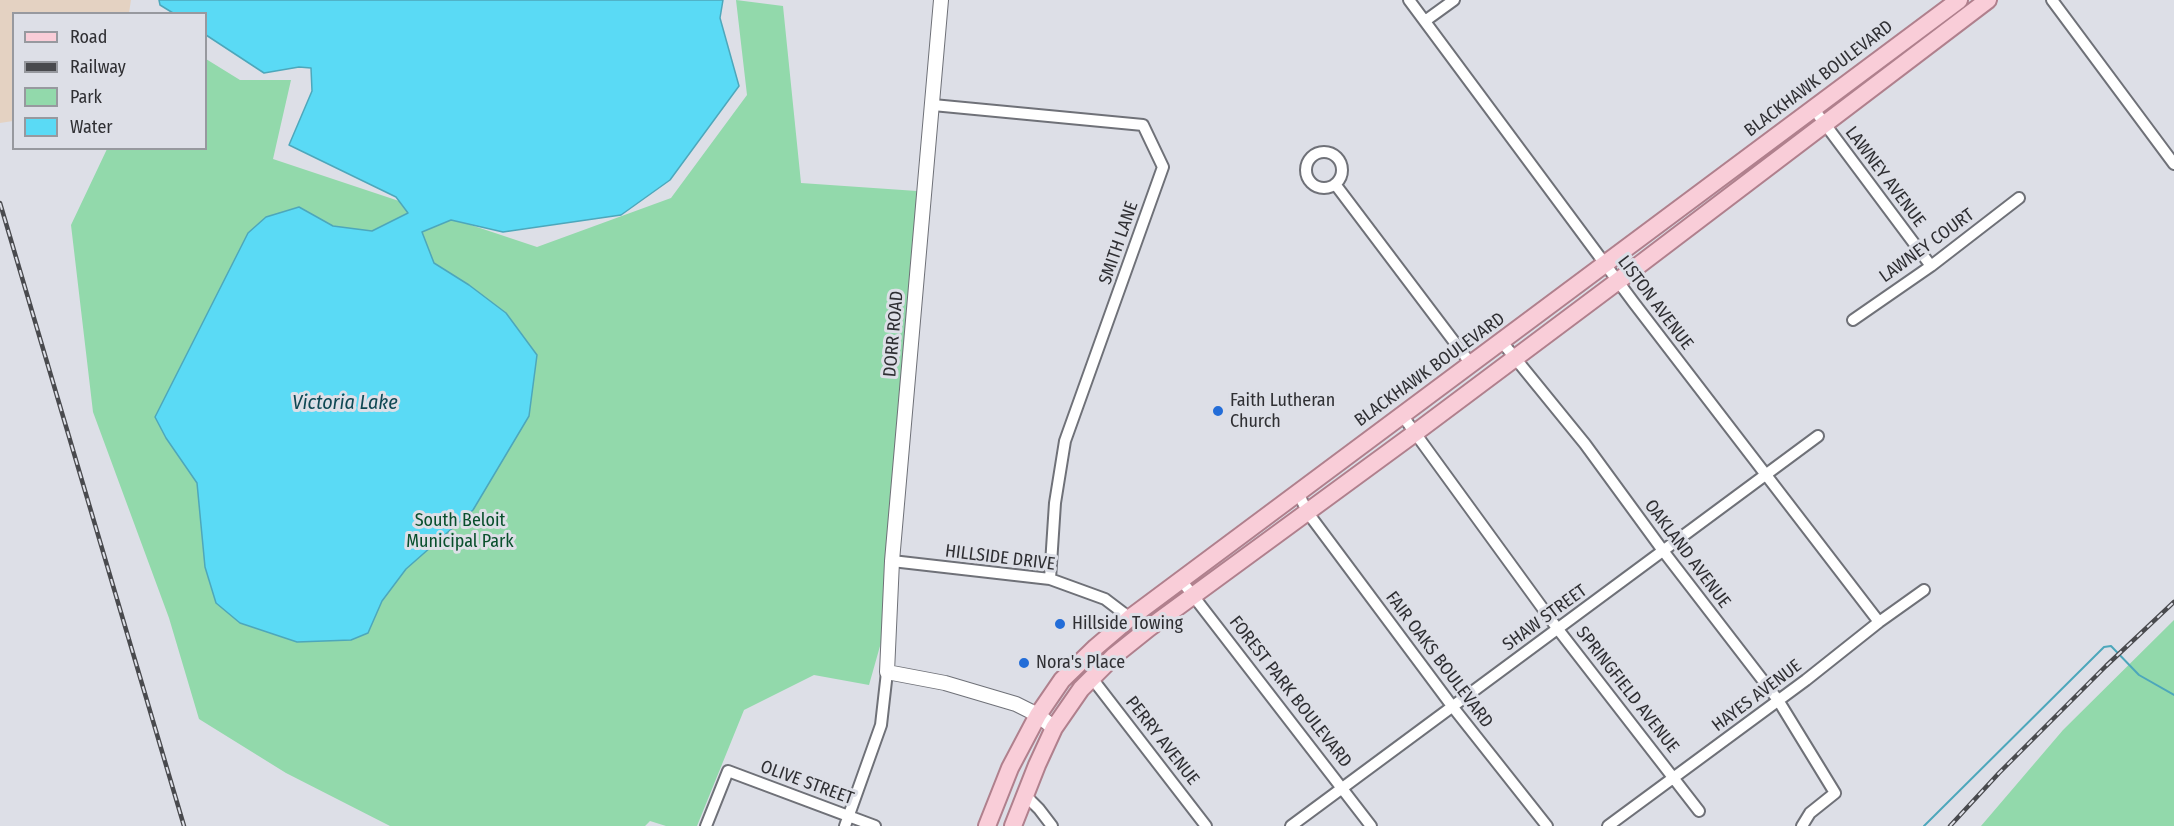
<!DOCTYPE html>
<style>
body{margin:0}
#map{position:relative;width:2174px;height:826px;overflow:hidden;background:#dddfe7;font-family:"Fira Sans Condensed",sans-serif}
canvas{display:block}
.legend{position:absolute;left:12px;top:12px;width:195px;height:138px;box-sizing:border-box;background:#dddfe7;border:2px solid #97999f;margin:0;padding:8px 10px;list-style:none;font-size:18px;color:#2f2f33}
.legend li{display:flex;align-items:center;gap:12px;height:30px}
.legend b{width:30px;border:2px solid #97999f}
</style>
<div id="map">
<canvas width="2174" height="826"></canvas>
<ul class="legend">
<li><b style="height:8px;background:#f9cdd8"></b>Road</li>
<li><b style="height:8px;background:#494a4e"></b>Railway</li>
<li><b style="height:16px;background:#92d9ab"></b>Park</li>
<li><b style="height:16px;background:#5adaf5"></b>Water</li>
</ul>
</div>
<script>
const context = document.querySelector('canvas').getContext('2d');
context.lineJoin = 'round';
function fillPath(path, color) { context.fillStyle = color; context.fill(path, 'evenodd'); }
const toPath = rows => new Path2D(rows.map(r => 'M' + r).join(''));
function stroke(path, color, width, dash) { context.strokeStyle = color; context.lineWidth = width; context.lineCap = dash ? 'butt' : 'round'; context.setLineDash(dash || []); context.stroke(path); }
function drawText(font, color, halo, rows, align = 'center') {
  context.font = font + ' "Fira Sans Condensed",sans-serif'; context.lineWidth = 6; context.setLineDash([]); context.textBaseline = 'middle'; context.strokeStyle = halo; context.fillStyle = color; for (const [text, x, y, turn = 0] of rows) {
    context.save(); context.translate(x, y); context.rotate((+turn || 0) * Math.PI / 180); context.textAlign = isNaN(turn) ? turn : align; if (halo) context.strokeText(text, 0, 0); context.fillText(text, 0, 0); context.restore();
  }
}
const industrial = toPath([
 [0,0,131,0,129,13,14,14,13,121,0,123]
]);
const green = toPath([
 [736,0,783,6,801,183,917,191,884,632,869,685,814,675,744,710,697,826,666,826,650,821,645,826,390,826,286,773,199,719,169,618,93,412,71,225,107,149,206,148,206,59,240,80,291,80,273,159,537,247,671,198,747,95],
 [2174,620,2174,826,1981,826,2063,730]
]);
const water = toPath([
 [159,0,723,0,720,18,739,86,670,180,621,215,503,232,451,220,422,232,434,263,469,285,506,313,537,355,529,416,473,510,406,569,382,601,368,633,351,640,297,642,240,623,216,603,205,567,197,483,166,438,155,417,248,233,266,217,299,207,333,226,372,231,408,213,396,197,289,145,312,91,311,68,299,67,264,73,206,35,206,14,173,13,160,5,159,0]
]);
const stream = toPath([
 [1924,826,2104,647,2111,646,2139,675,2174,695]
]);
const minor = toPath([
 [1409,0,1634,303,1879,622],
 [2052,0,2174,164],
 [1425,21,1454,0],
 [933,105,1143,125,1163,167,1065,441,1055,503,1050,579],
 [1813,108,1931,266],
 '1306 170a18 18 0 1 1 36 0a18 18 0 1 1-36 0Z',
 [1335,184,1471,364],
 [1853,320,1931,266,2019,198],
 [1502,342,1585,444,1664,552,1778,700,1835,793,1810,813,1802,826],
 [1402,415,1557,628,1699,811],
 [1298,493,1308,513,1452,706,1547,826],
 [892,561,1050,579,1105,599,1130,618],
 [1181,580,1371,826],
 [1091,677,1206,826],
 [1025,795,1039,809,1052,826],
 [706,826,728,771,875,826],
 [845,826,881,725,887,672],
 [1291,826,1818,436],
 [1608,826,1806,680,1879,622,1924,590]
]);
const tertiary = toPath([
 [941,0,892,561,887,672,945,683,1016,704,1038,715,1054,728]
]);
const primary = toPath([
 [987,826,1010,768,1038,715,1062,680,1096,647,1130,618,1959,0],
 [1013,826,1037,765,1054,728,1081,689,1114,656,1149,628,1415,433,1618,281,1988,0]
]);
const rail = toPath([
 [0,203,184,826],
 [1950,826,1999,773,2106,666,2174,602]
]);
const markers = [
 [1218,411,6,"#236dd8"],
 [1060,624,6,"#236dd8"],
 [1024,663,6,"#236dd8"]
];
const streetNames = [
 ["BLACKHAWK BOULEVARD",1819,79,-37],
 ["LAWNEY AVENUE",1885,177,53],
 ["SMITH LANE",1119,243,-71],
 ["LAWNEY COURT",1927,246,-36],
 ["LISTON AVENUE",1655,303,53],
 ["DORR ROAD",894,334,-85],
 ["BLACKHAWK BOULEVARD",1430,370,-36],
 ["OAKLAND AVENUE",1687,554,53],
 ["HILLSIDE DRIVE",1000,558,7],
 ["SHAW STREET",1545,618,-36],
 ["FAIR OAKS BOULEVARD",1439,660,53],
 ["SPRINGFIELD AVENUE",1627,690,52],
 ["FOREST PARK BOULEVARD",1290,692,52],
 ["HAYES AVENUE",1757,696,-37],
 ["PERRY AVENUE",1162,741,52],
 ["OLIVE STREET",807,783,20]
];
const poiNames = [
 ["Faith Lutheran",1230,401],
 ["Church",1230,422],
 ["Hillside Towing",1072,624],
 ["Nora's Place",1036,663]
];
const parkNames = [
 ["South Beloit",460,521],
 ["Municipal Park",460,542]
];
const waterNames = [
 ["Victoria Lake",345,403]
];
fillPath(industrial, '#e4d2c2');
fillPath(green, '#92d9ab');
fillPath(water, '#5adaf5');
stroke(water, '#4da7bb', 1.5);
stroke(stream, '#4da7bb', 2);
stroke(minor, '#6f7178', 14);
stroke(tertiary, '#6f7178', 16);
stroke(primary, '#b0808d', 20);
stroke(minor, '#fff', 10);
stroke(tertiary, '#fff', 14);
stroke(primary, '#f9cdd8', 16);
stroke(rail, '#494a4e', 4.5);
stroke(rail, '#dddfe7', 2, [7]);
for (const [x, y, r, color] of markers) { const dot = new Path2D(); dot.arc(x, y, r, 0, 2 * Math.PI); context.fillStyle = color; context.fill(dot); stroke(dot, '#dddfe7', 2); }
drawText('18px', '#2f2f33', '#dddfe7', streetNames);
drawText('18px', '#2f2f33', '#dddfe7', poiNames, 'left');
drawText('18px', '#084f2c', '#dddfe7', parkNames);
drawText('italic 20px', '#0f4854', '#dddfe7', waterNames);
</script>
